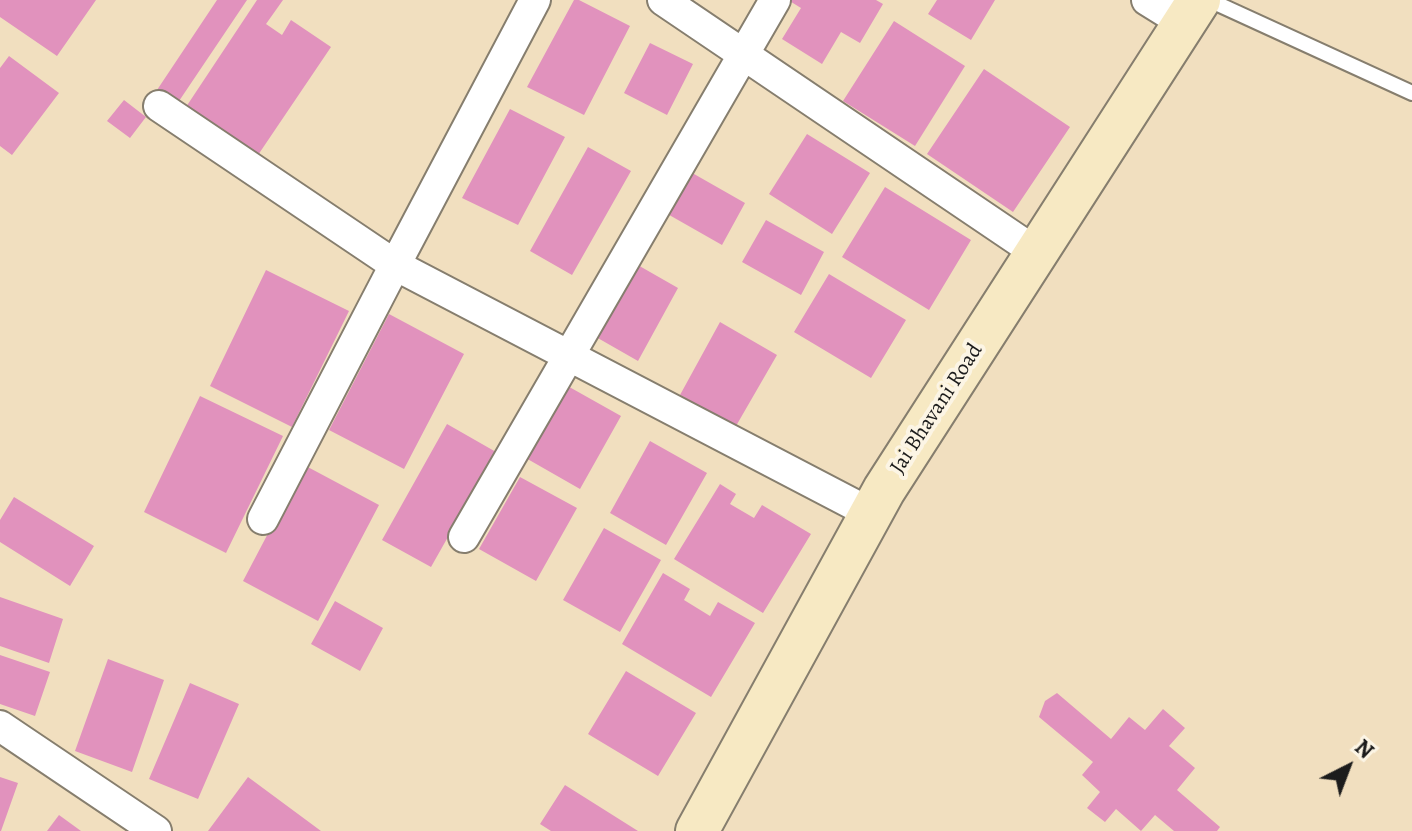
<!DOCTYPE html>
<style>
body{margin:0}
#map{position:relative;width:1412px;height:831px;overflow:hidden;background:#f1dfbf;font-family:Alegreya,serif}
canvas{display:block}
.north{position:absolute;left:1308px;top:727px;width:80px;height:80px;-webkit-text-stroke:6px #fcf5e5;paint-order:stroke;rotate:42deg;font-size:22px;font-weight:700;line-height:32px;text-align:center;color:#1c1c1c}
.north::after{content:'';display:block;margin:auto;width:28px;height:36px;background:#1c1c1c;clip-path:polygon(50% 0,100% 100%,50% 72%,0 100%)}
</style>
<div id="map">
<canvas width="1412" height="831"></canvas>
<div class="north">N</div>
</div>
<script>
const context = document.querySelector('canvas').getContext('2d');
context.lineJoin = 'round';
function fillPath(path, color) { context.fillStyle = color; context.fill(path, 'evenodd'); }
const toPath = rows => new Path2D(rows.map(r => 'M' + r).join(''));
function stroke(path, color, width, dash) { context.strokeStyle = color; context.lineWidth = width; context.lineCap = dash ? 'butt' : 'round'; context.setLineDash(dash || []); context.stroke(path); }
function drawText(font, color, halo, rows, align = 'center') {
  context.font = font + ' Alegreya,serif'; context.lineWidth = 8; context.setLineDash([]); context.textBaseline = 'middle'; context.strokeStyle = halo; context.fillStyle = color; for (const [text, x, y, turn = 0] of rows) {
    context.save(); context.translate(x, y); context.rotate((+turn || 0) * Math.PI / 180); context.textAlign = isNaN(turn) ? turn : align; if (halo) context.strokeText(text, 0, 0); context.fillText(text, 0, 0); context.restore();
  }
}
const building = toPath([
 [0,0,96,0,57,56,0,17],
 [217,0,247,0,175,107,155,93],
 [257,0,283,0,266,24,282,35,291,20,331,47,256,158,184,110],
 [574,0,579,0,630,26,584,115,527,87],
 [788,0,876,0,883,4,860,43,841,32,822,64,782,39,801,8],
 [937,0,995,0,971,40,928,14],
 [894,21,965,66,915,146,843,101],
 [650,43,693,64,667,115,624,93],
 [9,56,59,93,12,155,0,146,0,68],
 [984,69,1070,127,1013,212,927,154],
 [124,100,146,117,130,138,107,121],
 [510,109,565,137,518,225,462,198],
 [807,134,870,173,832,234,769,194],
 [588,147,631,171,572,275,530,251],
 [687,170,745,203,722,245,664,212],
 [885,187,971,240,929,310,842,257],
 [766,220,824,252,801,295,742,262],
 [636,264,678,288,638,361,596,337],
 [266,270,349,311,292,427,210,386],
 [829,274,906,320,871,378,794,332],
 [389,314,464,354,404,469,329,430],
 [720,322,777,355,736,426,680,395],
 [564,384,621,416,580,489,524,457],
 [200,396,283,436,226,553,144,512],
 [447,424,496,452,431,567,382,540],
 [650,441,707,473,666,545,610,513],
 [304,465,379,505,318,621,243,581],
 [520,477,577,508,536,581,479,549],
 [720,484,736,494,730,504,754,518,762,505,811,534,763,613,674,559],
 [14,497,94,546,70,586,0,542,0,520],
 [604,528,661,560,620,632,563,600],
 [663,573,690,589,684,600,710,616,718,602,755,623,711,697,622,644],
 [0,597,63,619,49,663,0,646],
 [335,601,383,628,360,671,311,644],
 [0,655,50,672,35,716,0,704],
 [108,659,164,680,132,772,75,751],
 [626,671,696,713,658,776,588,734],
 [190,683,239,704,198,799,149,779],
 [1057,693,1111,739,1129,717,1145,730,1163,709,1185,728,1169,746,1195,768,1177,790,1220,827,1217,831,1174,831,1155,815,1141,831,1116,809,1105,822,1087,808,1100,792,1082,775,1093,762,1039,717,1045,701],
 [0,777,18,783,1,831,0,831],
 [248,777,321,831,208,831],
 [565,785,638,831,551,831,540,824],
 [59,815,81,831,47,831]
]);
const lane = toPath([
 [1209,0,1412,93]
]);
const street = toPath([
 [535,0,395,265,872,514],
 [663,0,1037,253],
 [1147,0,1184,23],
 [159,106,395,265,263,519],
 [464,537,775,0],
 [0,726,156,831]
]);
const secondary = toPath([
 [697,831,884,490,1199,0]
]);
const streetNames = [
 ["Jai Bhavani Road",937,409,-57]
];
fillPath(building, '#e192bd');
stroke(lane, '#867e6e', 18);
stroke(street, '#867e6e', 34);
stroke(secondary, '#867e6e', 46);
stroke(lane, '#fff', 14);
stroke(street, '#fff', 30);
stroke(secondary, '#f7e9c3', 42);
drawText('22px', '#1c1c1c', '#fcf5e5', streetNames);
</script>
